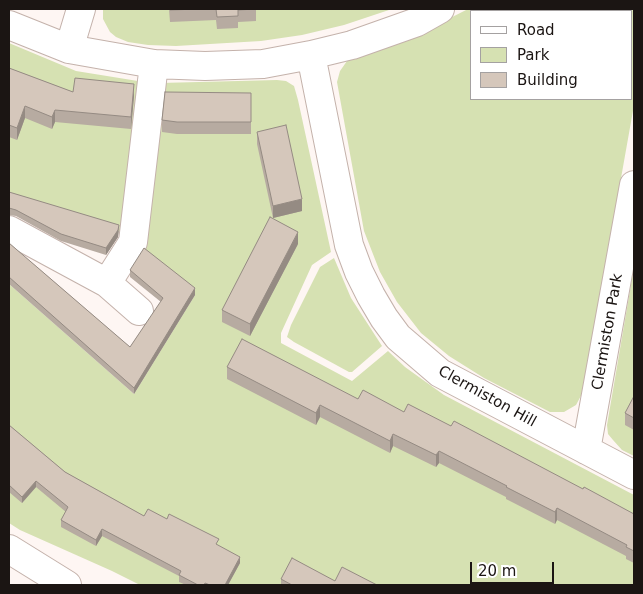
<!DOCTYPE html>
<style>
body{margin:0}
#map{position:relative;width:643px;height:594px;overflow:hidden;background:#fef6f3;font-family:"DejaVu Sans",sans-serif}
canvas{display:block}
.frame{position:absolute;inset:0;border:10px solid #1b1513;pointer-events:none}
.legend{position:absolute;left:470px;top:10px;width:162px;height:90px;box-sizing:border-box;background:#fff;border:1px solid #a4a1a1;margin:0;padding:6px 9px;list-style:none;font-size:15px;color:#1b1513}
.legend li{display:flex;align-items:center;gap:10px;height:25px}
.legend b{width:25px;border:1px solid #a4a1a1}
.scale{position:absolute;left:470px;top:562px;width:84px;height:22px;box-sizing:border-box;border:2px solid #1b1513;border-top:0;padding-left:6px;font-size:15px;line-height:18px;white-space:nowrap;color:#1b1513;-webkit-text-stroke:4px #fff;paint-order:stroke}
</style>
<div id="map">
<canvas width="643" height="594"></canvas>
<div class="frame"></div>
<ul class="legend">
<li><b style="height:6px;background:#fff"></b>Road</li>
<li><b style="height:14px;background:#d6e1b2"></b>Park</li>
<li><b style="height:14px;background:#d5c7bb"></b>Building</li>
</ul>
<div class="scale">20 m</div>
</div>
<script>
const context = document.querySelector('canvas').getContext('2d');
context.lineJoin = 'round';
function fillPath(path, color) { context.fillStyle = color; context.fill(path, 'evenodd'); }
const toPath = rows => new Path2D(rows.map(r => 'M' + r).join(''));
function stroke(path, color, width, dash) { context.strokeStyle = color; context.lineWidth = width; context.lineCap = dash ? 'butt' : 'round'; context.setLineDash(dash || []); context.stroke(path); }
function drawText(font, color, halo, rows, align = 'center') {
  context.font = font + ' "DejaVu Sans",sans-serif'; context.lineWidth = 4; context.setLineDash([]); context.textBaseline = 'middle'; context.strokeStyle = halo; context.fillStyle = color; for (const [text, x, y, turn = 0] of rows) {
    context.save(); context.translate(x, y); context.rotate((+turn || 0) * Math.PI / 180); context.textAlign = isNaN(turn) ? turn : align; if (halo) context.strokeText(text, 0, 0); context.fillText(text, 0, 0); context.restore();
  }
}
const green = toPath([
 [103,9,392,9,344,25,302,35,261,41,176,46,148,45,128,42,116,37,110,32,103,19],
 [468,9,634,9,634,105,583,392,576,405,564,412,550,412,484,378,449,356,421,333,397,302,380,272,364,231,337,82,340,71,347,61,367,53,409,39],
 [472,11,632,11,632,99,472,99],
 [9,43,76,71,144,82,127,234,9,198],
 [277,80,286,81,294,86,298,100,331,252,312,265,281,333,281,343,352,381,388,351,405,367,444,395,634,495,634,585,140,585,112,571,20,530,9,523,9,284,134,394,195,295,140,251,160,83],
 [334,258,351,298,382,346,352,372,349,372,294,342,287,337,291,325,320,267],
 [634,267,634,456,622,450,613,440,608,434,607,425]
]);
const minor = toPath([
 [9,25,69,49,154,64,205,66,263,64,311,55,352,45,417,22,440,9],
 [69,49,81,9],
 [311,55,349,245,359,272,371,296,384,318,398,337,440,373,634,475],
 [9,230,107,283,139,311],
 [107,283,133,242,154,64],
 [586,450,634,185],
 [9,549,67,585]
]);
const wall = toPath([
 [169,9,256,9,256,21,238,22,238,28,217,29,216,20,170,22],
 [9,68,73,92,134,96,131,129,55,122,52,129,25,118,17,140,9,137],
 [251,93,251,134,177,134,162,132,162,120],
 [257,132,302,211,273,218,257,144],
 [9,192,119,231,118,237,106,255,61,241,16,216,9,215],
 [9,243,130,347,161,302,130,277,130,270,195,295,134,394,9,284],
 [298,244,250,336,222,322,222,310],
 [227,367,358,399,404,412,451,426,634,514,634,563,626,559,626,556,557,520,555,524,506,499,506,497,439,463,436,467,393,446,390,453,320,417,316,425,227,379],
 [634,396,634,430,625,425,625,413],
 [9,425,65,472,144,516,219,546,240,563,228,585,186,585,179,582,179,576,102,536,96,546,61,527,61,520,66,512,36,487,22,503,9,492],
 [281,579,335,581,377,585,281,585]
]);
const shadedWall = toPath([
 [134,84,134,96,131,129,131,117],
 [25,106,25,118,17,140,17,128],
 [55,110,55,122,52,129,52,117],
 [302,199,302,211,273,218,273,206],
 [119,225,118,237,106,255,106,248],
 [298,232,298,244,250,336,250,324],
 [195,288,195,295,134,394,134,388],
 [320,405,320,417,316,425,316,413],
 [393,434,393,446,390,453,390,441],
 [439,451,439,463,436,467,436,455],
 [36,481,36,487,22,503,22,497],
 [557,508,557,520,555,524,555,512],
 [102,529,102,536,96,546,96,540],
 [240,557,240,563,228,585,225,585]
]);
const building = toPath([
 [170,9,199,9,170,10,170,9],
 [216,9,256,9,238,10,238,16,217,17,216,9],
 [9,68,73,92,75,78,134,84,131,117,55,110,52,117,25,106,17,128,9,125,9,68],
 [165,92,251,93,251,122,177,122,162,120,165,92],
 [286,125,302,199,273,206,257,132,286,125],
 [9,192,119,225,118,230,106,248,61,234,16,210,9,208,9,192],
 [270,217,298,232,250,324,222,310,270,217],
 [9,243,130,347,163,298,130,270,144,248,195,288,134,388,9,277,9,243],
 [242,339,358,399,363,390,404,412,408,404,451,426,454,421,583,489,584,487,634,514,634,551,626,547,627,545,557,508,555,512,506,487,507,486,439,451,436,455,393,434,390,441,320,405,316,413,227,367,242,339],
 [634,396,634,418,625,413,634,396],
 [9,425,65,472,144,516,148,509,167,519,169,514,219,539,216,544,240,557,225,585,210,585,205,583,204,585,198,585,179,575,181,571,102,529,96,540,61,520,68,507,36,481,22,497,9,485,9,425],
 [292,558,335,581,342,567,377,585,292,585,281,579,292,558]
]);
const streetNames = [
 ["Clermiston Park",608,332,-80],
 ["Clermiston Hill",487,397,29]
];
fillPath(green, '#d6e1b2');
stroke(minor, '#c4b2ab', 30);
stroke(minor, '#fff', 28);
fillPath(wall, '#b7aba1');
fillPath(shadedWall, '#958b83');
fillPath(building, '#d5c7bb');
stroke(building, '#958b83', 1);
drawText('15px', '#1b1513', '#fff', streetNames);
</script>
